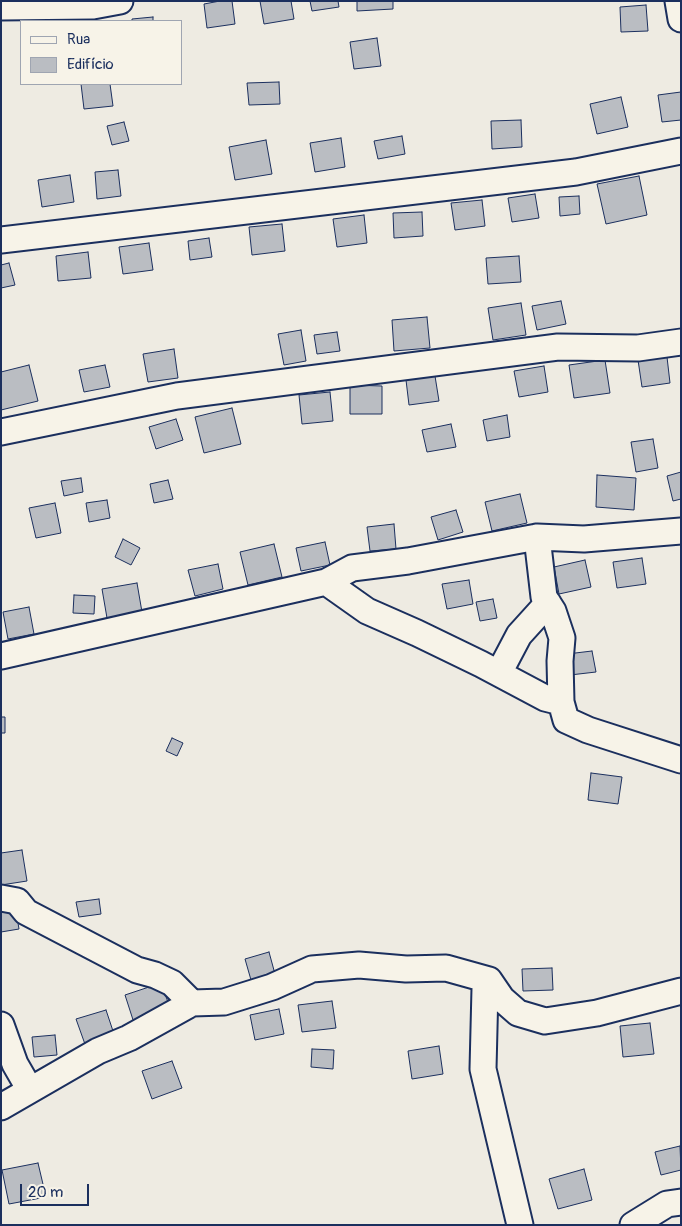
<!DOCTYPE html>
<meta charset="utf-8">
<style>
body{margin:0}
#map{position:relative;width:682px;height:1226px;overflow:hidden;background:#eeebe2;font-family:Pangolin,sans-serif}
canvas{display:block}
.frame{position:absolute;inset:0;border:2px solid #1b2f5e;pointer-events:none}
.legend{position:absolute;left:20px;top:20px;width:162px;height:65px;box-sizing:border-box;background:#f7f3e8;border:1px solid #9fa5b1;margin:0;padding:6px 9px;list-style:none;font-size:15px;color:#1b2f5e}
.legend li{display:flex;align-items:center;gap:10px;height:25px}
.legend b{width:25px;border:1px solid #9fa5b1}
.scale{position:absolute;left:20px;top:1184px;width:69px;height:22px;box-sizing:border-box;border:2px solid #1b2f5e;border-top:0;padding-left:6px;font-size:15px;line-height:18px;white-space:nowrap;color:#1b2f5e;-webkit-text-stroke:4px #f7f3e8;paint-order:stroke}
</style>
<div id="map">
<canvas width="682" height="1226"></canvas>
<div class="frame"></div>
<ul class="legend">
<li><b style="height:6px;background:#f7f3e8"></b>Rua</li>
<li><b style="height:14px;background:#babdc2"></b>Edifício</li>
</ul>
<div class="scale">20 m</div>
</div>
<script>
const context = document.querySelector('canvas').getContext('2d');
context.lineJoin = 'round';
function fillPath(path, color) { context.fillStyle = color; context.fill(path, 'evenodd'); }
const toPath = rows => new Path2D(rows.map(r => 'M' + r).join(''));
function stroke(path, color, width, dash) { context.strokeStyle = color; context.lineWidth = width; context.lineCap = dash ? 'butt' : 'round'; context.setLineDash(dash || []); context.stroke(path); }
const building = toPath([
 [220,1,232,1,235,24,207,28,204,4,220,1],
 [260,1,291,1,294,19,264,24,260,1],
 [310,1,338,1,339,7,312,11,310,1],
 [357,1,393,1,393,9,357,11,357,1],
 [646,5,648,31,621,32,620,7,646,5],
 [153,17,153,21,132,21,132,19,153,17],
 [377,38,381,66,354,69,350,42,377,38],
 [279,82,280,104,249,105,247,83,279,82],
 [81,84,110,84,113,106,84,109,81,84],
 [681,92,681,120,662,122,658,95,681,92],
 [621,97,628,127,597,134,590,104,621,97],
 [521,120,522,147,492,149,491,121,521,120],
 [124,122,129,141,112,145,107,126,124,122],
 [402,136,405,154,378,159,374,141,402,136],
 [341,138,345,167,315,172,310,143,341,138],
 [266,140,272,174,235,180,229,147,266,140],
 [118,170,121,196,97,199,95,172,118,170],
 [70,175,74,202,42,207,38,180,70,175],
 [639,176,647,215,606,224,597,184,639,176],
 [535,194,539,218,512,222,508,198,535,194],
 [579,196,580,214,560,216,559,197,579,196],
 [482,200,485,226,455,230,451,203,482,200],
 [422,212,423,236,394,238,393,213,422,212],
 [364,215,367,243,337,247,333,219,364,215],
 [282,224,285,251,252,255,249,227,282,224],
 [209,238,212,257,190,260,188,241,209,238],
 [149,243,153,270,123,274,119,247,149,243],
 [88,252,91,278,58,281,56,256,88,252],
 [519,256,521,282,488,284,486,258,519,256],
 [9,263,15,285,1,288,1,265,9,263],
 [561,301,566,324,537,330,532,306,561,301],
 [521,303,526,335,493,340,488,308,521,303],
 [427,317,430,348,394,351,392,320,427,317],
 [301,330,306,361,284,365,278,334,301,330],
 [337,332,340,351,317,354,314,335,337,332],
 [174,349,178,378,148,382,143,354,174,349],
 [667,357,670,383,642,387,638,360,667,357],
 [605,360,610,393,574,398,569,365,605,360],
 [29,365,38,401,1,410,1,372,29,365],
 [105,365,110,387,84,392,79,370,105,365],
 [544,366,548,392,519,397,514,371,544,366],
 [435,376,439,401,409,405,406,380,435,376],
 [350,385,382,386,382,414,350,414,350,385],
 [330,392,333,421,302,424,299,395,330,392],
 [232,408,241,444,204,453,195,417,232,408],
 [507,415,510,437,487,441,483,420,507,415],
 [176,419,183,440,156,449,149,427,176,419],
 [451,424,456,447,427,452,422,430,451,424],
 [653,439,658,468,636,472,631,442,653,439],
 [681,472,681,499,673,501,667,476,681,472],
 [597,475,636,478,634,510,596,507,597,475],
 [81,478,83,492,64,496,61,481,81,478],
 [168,480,173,499,154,503,150,484,168,480],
 [520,494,527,523,492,531,485,502,520,494],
 [107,500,110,518,89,522,86,503,107,500],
 [55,503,61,533,36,538,29,508,55,503],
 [456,510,463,532,438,540,431,517,456,510],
 [394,524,396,549,370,551,367,527,394,524],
 [123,539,140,548,131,565,115,557,123,539],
 [325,542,330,565,301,571,296,548,325,542],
 [274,544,282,577,248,585,240,552,274,544],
 [642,558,646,584,617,588,613,562,642,558],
 [585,560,591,587,559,594,554,567,585,560],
 [218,564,223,589,195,596,188,570,218,564],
 [469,580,473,604,447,609,442,584,469,580],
 [137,583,142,612,107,618,102,589,137,583],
 [74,595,95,596,94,614,73,613,74,595],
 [493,599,497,618,480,621,476,602,493,599],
 [29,607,34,634,8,639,3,612,29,607],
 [592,651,596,672,570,675,567,654,592,651],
 [1,717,5,717,5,733,1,733,1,717],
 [172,738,183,743,177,756,166,751,172,738],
 [591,773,622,777,618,804,588,800,591,773],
 [22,850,27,881,1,885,1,853,22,850],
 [99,899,101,914,79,917,76,902,99,899],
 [15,905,19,929,1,932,1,907,15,905],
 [269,952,275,974,251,980,245,959,269,952],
 [552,968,553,990,523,991,522,969,552,968],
 [161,983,172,1013,135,1026,125,995,161,983],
 [332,1001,336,1028,302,1032,298,1005,332,1001],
 [279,1009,284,1034,255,1040,250,1015,279,1009],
 [106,1010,115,1037,86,1047,76,1019,106,1010],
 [650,1023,654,1054,623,1057,620,1026,650,1023],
 [55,1035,57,1055,34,1057,32,1037,55,1035],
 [439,1046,443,1074,412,1079,408,1051,439,1046],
 [312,1049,334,1050,333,1069,311,1067,312,1049],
 [172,1061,182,1088,152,1099,142,1071,172,1061],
 [680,1146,681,1170,661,1175,655,1152,680,1146],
 [38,1163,46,1197,9,1204,2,1170,38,1163],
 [584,1169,592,1200,558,1209,549,1179,584,1169]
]);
const minor = toPath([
 [678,1,681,19],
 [1,7,93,6,120,1],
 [1,240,576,172,681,151],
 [1,432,177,396,558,347,638,348,681,342],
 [537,537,544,597,553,611,562,638,560,661,561,702],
 [326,582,367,611,417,633,481,664,545,698,561,702,566,720,588,730,681,760],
 [1,656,326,582,352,568,408,561,537,537,584,539,681,531],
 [499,673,519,635,548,603],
 [1,898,17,901,26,912,137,970,155,975,172,983,192,1003,224,1002,272,987,312,969,359,965,406,969,446,968,489,980],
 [1,1025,15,1064,30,1090],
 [1,1107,98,1051,129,1038,192,1003],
 [520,1225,483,1069,485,988,489,980,502,999,518,1013,545,1021,597,1013,681,991],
 [633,1225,667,1204,681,1202]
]);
fillPath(building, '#babdc2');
stroke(building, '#1b2f5e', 1);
stroke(minor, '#1b2f5e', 29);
stroke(minor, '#f7f3e8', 25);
</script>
